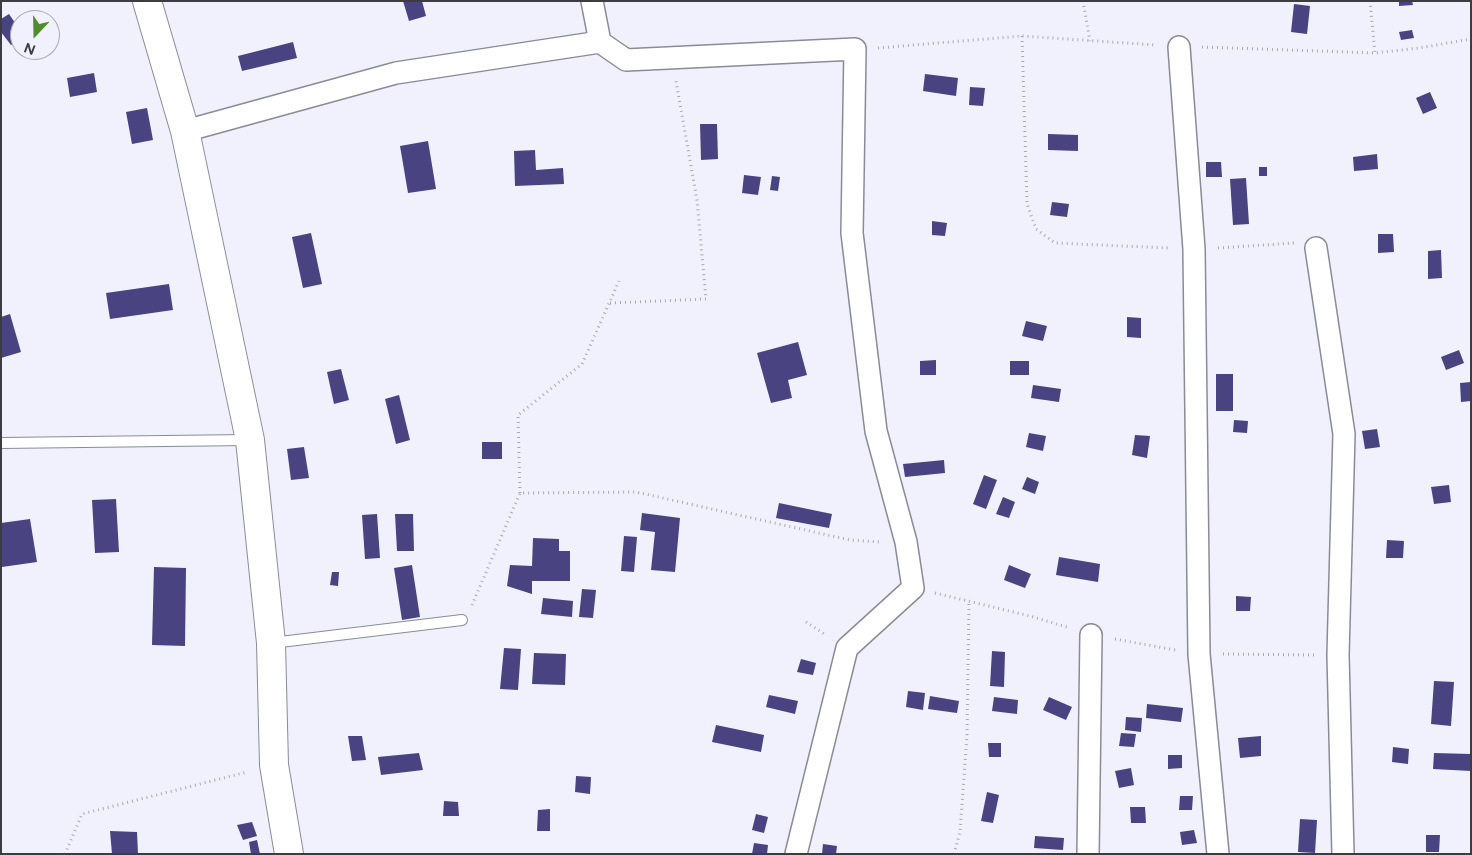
<!DOCTYPE html>
<style>
body{margin:0}
#map{position:relative;width:1472px;height:855px;overflow:hidden;background:#f1f1fd;font-family:Figtree,sans-serif}
canvas{display:block}
.frame{position:absolute;inset:0;border:2px solid #3c3c41;pointer-events:none}
.north{position:absolute;left:10px;top:10px;width:50px;height:50px;box-sizing:border-box;background:#f1f1fd;border:1px solid #a9a9b2;border-radius:50%;rotate:201deg;font-size:14px;font-weight:700;line-height:20px;text-align:center;color:#3c3c41}
.north::after{content:'';display:block;margin:auto;width:18px;height:22px;background:#518c2a;clip-path:polygon(50% 0,100% 100%,50% 72%,0 100%)}
</style>
<div id="map">
<canvas width="1472" height="855"></canvas>
<div class="frame"></div>
<div class="north">N</div>
</div>
<script>
const context = document.querySelector('canvas').getContext('2d');
context.lineJoin = 'round';
function fillPath(path, color) { context.fillStyle = color; context.fill(path, 'evenodd'); }
const toPath = rows => new Path2D(rows.map(r => 'M' + r).join(''));
function stroke(path, color, width, dash) { context.strokeStyle = color; context.lineWidth = width; context.lineCap = dash ? 'butt' : 'round'; context.setLineDash(dash || []); context.stroke(path); }
const building = toPath([
 [403,1,422,1,426,16,409,21],
 [1399,1,1412,1,1413,5,1399,6],
 [1294,4,1310,6,1307,34,1291,32],
 [9,14,20,30,20,40,11,45,1,32,1,19],
 [1412,30,1414,38,1401,40,1399,32],
 [293,42,297,58,242,71,238,56],
 [94,73,97,92,70,97,67,78],
 [925,74,958,78,956,96,923,91],
 [970,87,985,88,983,106,969,105],
 [1430,92,1437,108,1423,114,1416,98],
 [147,108,153,140,132,144,126,112],
 [700,124,717,124,718,159,701,160],
 [1048,134,1078,135,1078,151,1048,150],
 [428,141,436,189,408,193,400,146],
 [535,150,536,170,563,168,564,184,515,186,514,151],
 [1377,154,1378,169,1354,171,1353,157],
 [1206,162,1221,162,1222,177,1206,177],
 [1259,167,1267,167,1267,176,1259,176],
 [744,175,761,177,758,195,742,193],
 [772,176,780,177,778,191,770,190],
 [1246,178,1249,224,1233,225,1230,179],
 [1052,202,1069,204,1067,217,1050,215],
 [932,221,947,223,945,236,932,235],
 [311,233,322,284,303,288,292,237],
 [1378,234,1393,234,1394,252,1378,253],
 [1441,250,1442,278,1428,279,1428,251],
 [169,284,173,310,110,319,106,293],
 [10,314,21,352,1,358,1,317],
 [1127,317,1141,318,1141,338,1127,337],
 [1026,321,1047,326,1043,341,1022,336],
 [798,342,807,375,788,380,792,398,771,403,757,353],
 [1459,350,1464,363,1446,370,1441,357],
 [936,360,936,375,920,375,920,361],
 [1010,361,1029,361,1029,375,1010,375],
 [341,369,349,400,334,404,327,372],
 [1216,374,1233,374,1233,411,1216,411],
 [1471,382,1471,401,1461,402,1460,383],
 [1033,385,1061,389,1059,402,1031,398],
 [399,395,410,440,396,444,385,399],
 [1234,420,1248,421,1247,433,1233,432],
 [1377,429,1380,447,1365,449,1362,431],
 [1029,433,1046,436,1043,451,1026,447],
 [1135,435,1150,436,1147,458,1132,455],
 [482,442,502,442,502,459,482,459],
 [304,447,309,478,291,480,287,449],
 [944,460,945,473,905,477,903,464],
 [984,475,997,480,986,509,973,504],
 [1027,477,1039,482,1035,494,1022,489],
 [1449,485,1451,502,1434,504,1431,487],
 [1003,497,1015,502,1009,518,996,514],
 [116,499,119,552,95,553,92,500],
 [779,503,832,514,829,528,776,518],
 [642,513,680,518,675,572,651,570,655,532,640,530],
 [377,514,380,558,365,559,362,515],
 [395,514,413,514,414,551,397,551],
 [30,519,37,562,2,567,1,523],
 [624,536,637,537,634,572,621,571],
 [533,538,559,539,559,551,570,551,570,581,532,581,532,594,507,586,510,565,532,566],
 [1387,540,1404,541,1403,558,1386,558],
 [1059,557,1100,564,1098,582,1056,575],
 [412,565,420,617,402,620,394,568],
 [1009,565,1031,574,1025,588,1004,580],
 [154,567,186,568,185,646,152,645],
 [332,572,339,572,338,586,330,585],
 [582,589,596,590,593,618,579,617],
 [1236,596,1251,597,1250,611,1236,611],
 [543,598,573,601,572,617,541,614],
 [504,648,521,649,518,690,500,689],
 [992,651,1005,652,1004,687,990,686],
 [534,653,566,654,565,685,532,684],
 [801,659,816,663,813,675,797,672],
 [1434,681,1454,682,1451,726,1431,724],
 [908,691,925,693,923,710,906,707],
 [769,695,798,701,795,714,766,707],
 [930,696,959,701,957,713,928,709],
 [994,697,1018,700,1017,714,992,711],
 [1049,697,1072,707,1066,720,1043,710],
 [1147,704,1183,708,1181,722,1146,718],
 [1126,717,1142,718,1141,732,1125,730],
 [716,725,764,735,761,752,712,742],
 [1121,733,1136,734,1134,747,1119,746],
 [348,736,362,736,366,760,352,761],
 [1261,736,1261,756,1240,758,1238,738],
 [988,743,1001,743,1001,757,989,757],
 [1393,747,1409,749,1408,764,1392,762],
 [419,753,423,770,381,775,378,757],
 [1434,753,1471,754,1471,771,1433,769],
 [1168,755,1182,755,1182,768,1168,769],
 [1131,768,1134,785,1119,788,1115,771],
 [576,776,591,777,590,794,575,792],
 [987,792,999,795,993,823,981,821],
 [1180,796,1193,796,1192,810,1179,810],
 [444,801,458,802,459,816,443,816],
 [1130,807,1145,807,1146,823,1131,823],
 [550,809,550,831,537,831,538,810],
 [756,814,768,817,764,833,752,830],
 [1300,819,1317,820,1315,853,1298,852],
 [252,822,257,836,243,840,237,825],
 [1194,830,1197,843,1182,845,1180,832],
 [110,831,137,832,138,854,112,854],
 [1426,835,1440,835,1439,852,1426,852],
 [1035,836,1064,838,1063,850,1034,848],
 [257,840,260,854,251,854,249,842],
 [754,843,768,845,767,854,752,854],
 [823,844,837,846,836,854,822,854]
]);
const path = toPath([
 [1083,1,1090,41],
 [1370,1,1375,53],
 [1022,36,1027,204,1036,229,1055,243,1169,248],
 [1202,47,1375,53,1419,48,1471,39],
 [878,48,1022,36,1156,45],
 [1218,248,1294,243],
 [610,303,706,299,697,200,676,81],
 [520,493,518,415,582,364,619,281],
 [935,593,1030,616,1070,628],
 [472,605,520,493,636,492,850,540,880,542],
 [806,622,826,635],
 [1115,639,1175,650],
 [1223,654,1315,655],
 [65,854,82,814,247,772],
 [954,854,960,832,967,735,969,601]
]);
const lane = toPath([
 [1,443,248,440],
 [272,643,462,620]
]);
const street = toPath([
 [592,1,600,42],
 [1179,47,1194,249,1199,654,1218,854],
 [185,131,396,73,600,42,626,60,855,49,852,233,876,431,906,542,913,588,847,648,796,854],
 [1316,248,1344,434,1338,655,1343,854],
 [1088,854,1091,635]
]);
const secondary = toPath([
 [147,1,185,131,250,440,271,643,274,765,289,854]
]);
fillPath(building, '#494381');
stroke(lane, '#8b8b98', 12);
stroke(street, '#8b8b98', 24);
stroke(secondary, '#8b8b98', 30);
stroke(path, '#a8a8b1', 3, [1, 4]);
stroke(lane, '#fff', 10);
stroke(street, '#fff', 21);
stroke(secondary, '#fff', 28);
</script>
